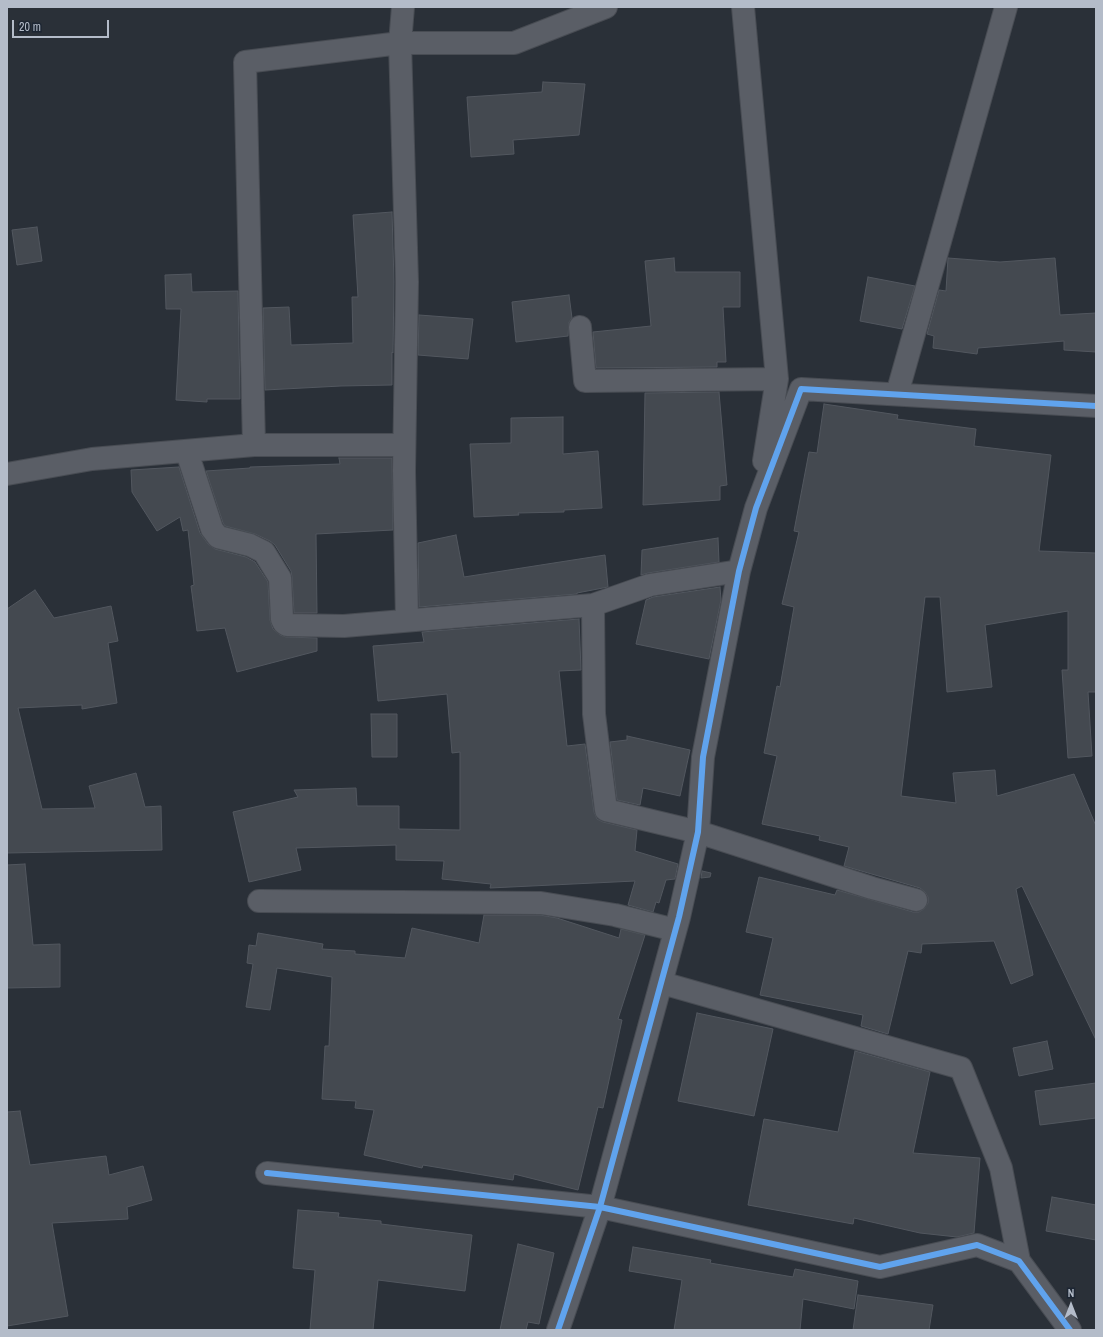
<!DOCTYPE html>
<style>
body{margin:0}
#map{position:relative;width:1103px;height:1337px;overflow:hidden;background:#2a3038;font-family:"Archivo Narrow",sans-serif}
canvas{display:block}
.frame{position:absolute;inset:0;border:8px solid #b4bcc9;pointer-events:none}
.north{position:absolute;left:1051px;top:1285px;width:40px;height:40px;-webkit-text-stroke:3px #1d2633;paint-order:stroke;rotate:0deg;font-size:11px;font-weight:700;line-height:16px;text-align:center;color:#b4bcc9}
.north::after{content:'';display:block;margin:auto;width:14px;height:18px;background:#b4bcc9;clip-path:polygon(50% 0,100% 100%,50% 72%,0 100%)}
.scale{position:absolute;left:12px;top:20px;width:97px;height:18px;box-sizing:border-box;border:2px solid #b4bcc9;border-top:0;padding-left:5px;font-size:12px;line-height:14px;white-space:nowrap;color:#b4bcc9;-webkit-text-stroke:3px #1d2633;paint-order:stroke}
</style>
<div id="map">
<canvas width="1103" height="1337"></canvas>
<div class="frame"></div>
<div class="north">N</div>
<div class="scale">20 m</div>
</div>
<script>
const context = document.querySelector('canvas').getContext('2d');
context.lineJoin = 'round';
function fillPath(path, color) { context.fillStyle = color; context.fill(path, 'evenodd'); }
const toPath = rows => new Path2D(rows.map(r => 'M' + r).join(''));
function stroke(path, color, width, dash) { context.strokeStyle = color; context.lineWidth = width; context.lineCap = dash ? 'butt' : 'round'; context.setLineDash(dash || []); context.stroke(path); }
const building = toPath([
 [543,82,585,84,579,135,513,140,514,154,471,157,467,97,542,92,543,82],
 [392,212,394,282,393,353,392,352,392,385,341,386,265,390,263,308,289,307,291,345,353,343,352,297,358,297,353,215,392,212],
 [37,227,42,261,17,265,12,230,37,227],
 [674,258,675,272,740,272,740,307,723,307,726,362,717,362,717,367,596,368,593,332,651,326,645,261,674,258],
 [948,258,1000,262,1055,258,1060,315,1096,313,1096,352,1064,350,1064,341,978,348,977,354,933,348,934,336,927,334,939,290,946,291,948,258],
 [191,274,192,292,238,291,240,399,207,399,207,402,176,400,181,309,166,309,165,275,191,274],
 [868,277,915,286,902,329,860,321,868,277],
 [569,295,572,318,569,322,568,336,516,342,512,302,569,295],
 [419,315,473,319,468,359,418,355,419,315],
 [719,392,727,485,720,486,720,500,643,505,645,393,719,392],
 [824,404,898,415,897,419,976,429,974,446,1051,455,1039,551,1096,553,1096,692,1088,692,1092,756,1068,758,1062,670,1068,670,1068,611,985,625,992,687,947,692,940,597,925,597,901,796,956,803,953,773,995,770,997,796,1074,774,1096,826,1096,1040,1022,886,1016,889,1033,975,1011,984,994,941,922,944,921,953,908,951,888,1034,861,1026,863,1015,760,995,773,938,746,932,759,877,835,895,837,890,913,912,919,912,924,909,928,903,928,897,925,892,920,888,844,866,849,847,819,840,820,836,762,824,777,756,764,753,777,686,780,687,794,607,782,604,799,532,794,531,809,452,817,453,824,404],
 [563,417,563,454,598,451,602,508,564,510,564,512,518,513,519,515,474,517,470,444,511,443,511,418,563,417],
 [339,458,392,458,393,530,316,534,317,613,294,613,292,577,291,571,275,545,270,541,255,534,225,526,223,523,206,471,250,468,250,467,340,464,339,458],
 [179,467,200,533,208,544,215,549,246,557,255,562,268,582,270,620,273,629,280,635,286,637,317,638,317,651,237,672,225,628,197,631,191,586,194,585,188,530,183,531,180,517,157,531,132,492,131,470,179,467],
 [456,535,464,577,605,555,608,587,577,593,577,594,419,607,418,543,456,535],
 [718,538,719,562,648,573,641,575,642,550,718,538],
 [720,587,721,600,709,659,636,644,646,600,653,597,720,587],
 [35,590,54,618,111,606,118,641,108,643,117,703,82,709,82,705,18,708,42,809,95,808,89,786,136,773,145,807,161,806,162,850,7,853,7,609,35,590],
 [579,619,581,670,559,671,567,746,585,744,594,812,597,819,603,822,637,830,635,851,678,864,675,879,666,880,659,903,656,902,653,912,628,905,635,881,490,888,491,884,442,879,444,861,396,860,396,845,296,848,301,870,249,882,233,812,298,797,294,790,356,788,357,806,399,806,399,829,460,830,460,752,452,753,447,694,378,701,373,646,424,642,422,632,579,619],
 [371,714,397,714,397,757,372,757,371,714],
 [627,736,690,750,680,796,643,788,640,805,617,800,610,742,627,740,627,736],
 [25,864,33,945,60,944,60,987,7,988,7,865,25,864],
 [702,871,711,873,710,877,701,878,702,871],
 [484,915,540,915,557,918,619,938,621,929,645,935,618,1019,622,1020,603,1108,598,1107,578,1190,514,1174,513,1180,423,1165,422,1168,364,1155,374,1110,355,1108,356,1101,322,1099,325,1046,329,1046,332,977,277,968,270,1010,246,1007,253,964,247,963,249,945,256,946,258,933,323,944,322,949,355,951,355,954,405,958,412,928,479,943,484,915],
 [697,1013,773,1029,754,1116,678,1101,697,1013],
 [1047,1041,1053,1069,1019,1076,1013,1048,1047,1041],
 [855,1051,930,1072,913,1153,980,1158,974,1233,957,1237,920,1233,854,1218,853,1224,748,1205,764,1119,838,1132,855,1051],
 [1096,1083,1096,1118,1040,1125,1035,1091,1096,1083],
 [20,1111,30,1165,106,1156,109,1175,143,1166,152,1200,127,1207,128,1219,52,1223,68,1316,7,1326,7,1112,20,1111],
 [1052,1197,1096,1205,1096,1240,1046,1231,1052,1197],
 [298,1210,339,1213,338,1217,381,1221,381,1224,472,1235,465,1291,378,1280,373,1330,310,1330,315,1270,293,1268,298,1210],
 [518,1244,554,1253,539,1324,528,1322,526,1330,500,1330,518,1244],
 [633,1247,711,1260,710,1263,793,1277,795,1269,858,1281,854,1309,803,1299,800,1330,674,1330,682,1280,629,1271,633,1247],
 [858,1295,933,1305,929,1330,853,1330,858,1295]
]);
const street = toPath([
 [743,7,777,379,764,461],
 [580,327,585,381,777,379],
 [897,394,1006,7],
 [254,445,245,62,400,43,403,7],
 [187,452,212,529,218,537,250,545,264,552,280,578,282,619,284,623,287,625,344,626,593,605,650,585,739,571],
 [7,474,92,459,254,445,404,445],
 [593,605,594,714,606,810,698,832,872,888,916,900],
 [407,620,404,471,407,282,400,43,514,43,606,7],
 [259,901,541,903,615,915,675,930],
 [662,983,961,1068,1001,1168,1019,1261],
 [267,1173,600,1207,880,1267,977,1245,1019,1261,1070,1330],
 [558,1330,600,1207,679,917,698,832,703,757,739,571,756,508,801,389,1096,406]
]);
const cycleway = toPath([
 [267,1173,600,1207,880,1267,977,1245,1019,1261,1070,1330],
 [558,1330,600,1207,679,917,698,832,703,757,739,571,756,508,801,389,1096,406]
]);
fillPath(building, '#444950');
stroke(building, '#52575f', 1);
stroke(street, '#484c53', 24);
stroke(street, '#5a5e66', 22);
stroke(cycleway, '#60a3ed', 6);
</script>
